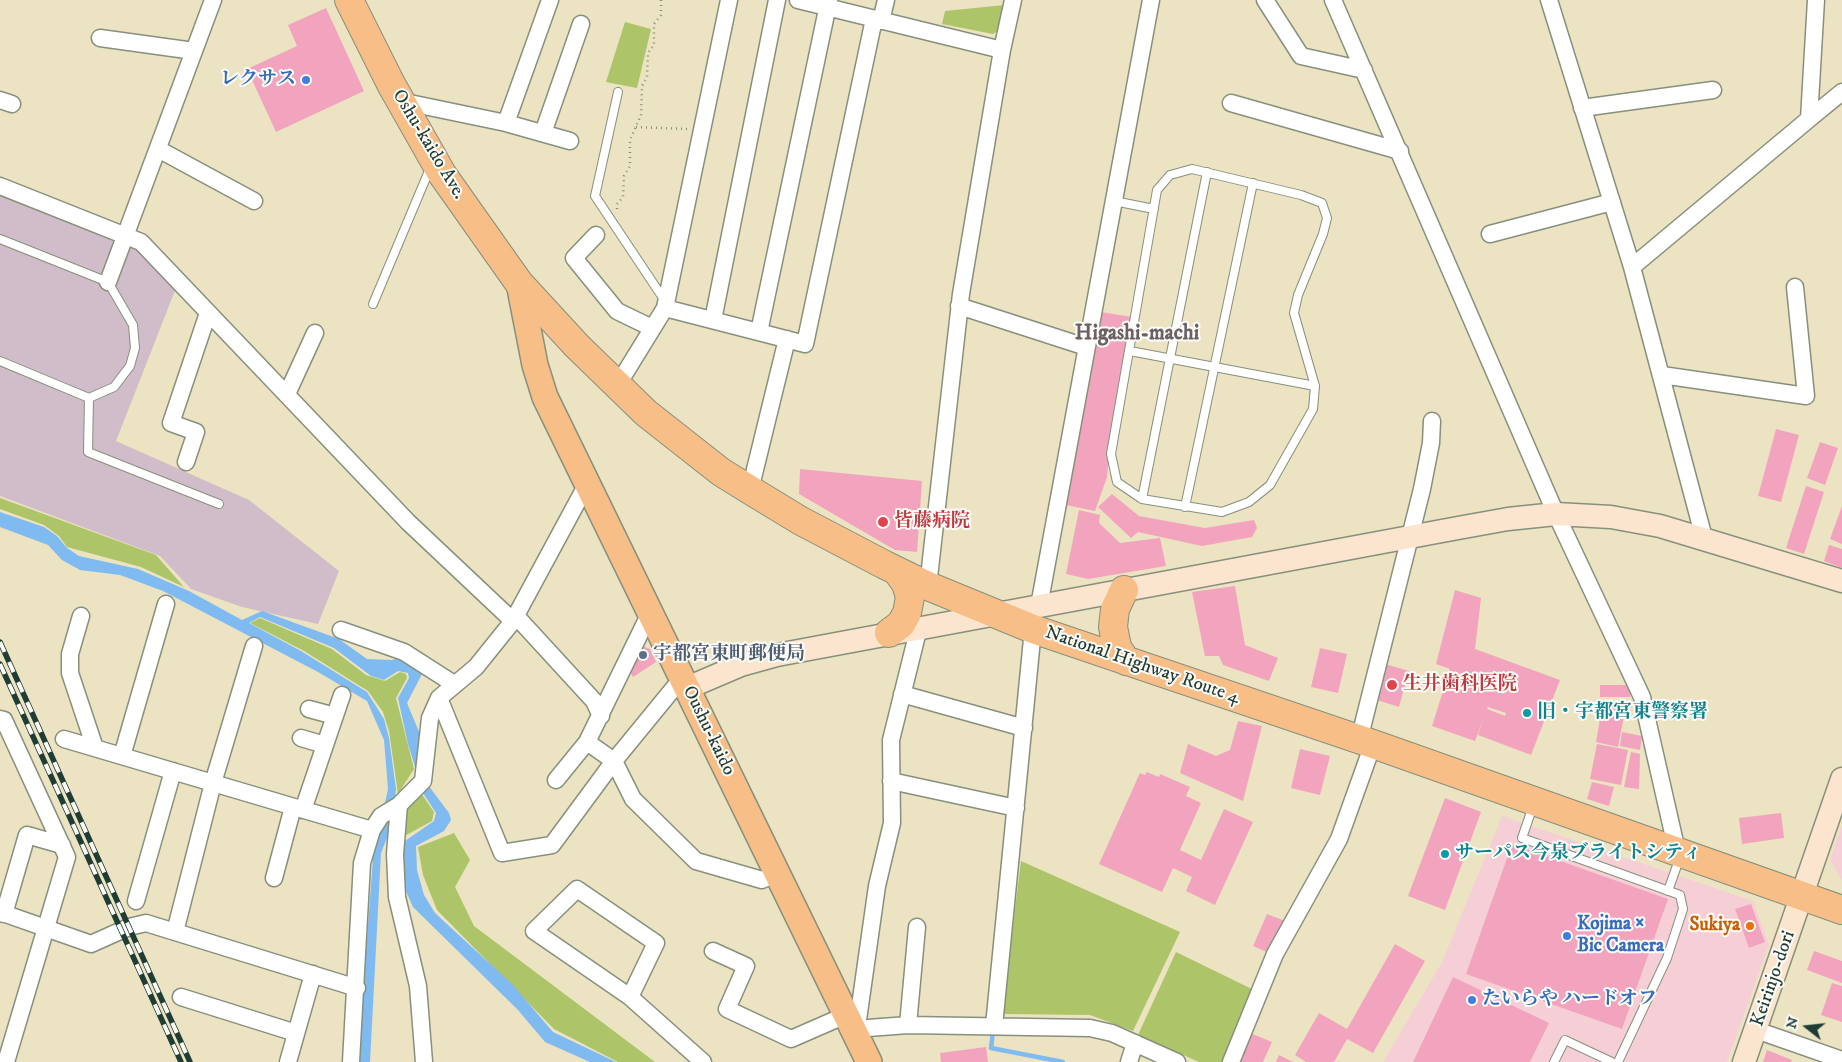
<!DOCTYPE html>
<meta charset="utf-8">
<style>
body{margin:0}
#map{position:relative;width:1842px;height:1062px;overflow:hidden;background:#ece3c3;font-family:"IM FELL DW Pica",serif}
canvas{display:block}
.north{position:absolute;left:1782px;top:1002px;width:50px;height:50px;-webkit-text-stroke:4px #fdfcf7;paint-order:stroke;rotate:286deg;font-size:14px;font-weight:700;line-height:20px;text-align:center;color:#1f3d34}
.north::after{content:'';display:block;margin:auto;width:18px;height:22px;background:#1f3d34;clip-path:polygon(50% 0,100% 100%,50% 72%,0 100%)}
</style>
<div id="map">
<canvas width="1842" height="1062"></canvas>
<div class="north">N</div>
</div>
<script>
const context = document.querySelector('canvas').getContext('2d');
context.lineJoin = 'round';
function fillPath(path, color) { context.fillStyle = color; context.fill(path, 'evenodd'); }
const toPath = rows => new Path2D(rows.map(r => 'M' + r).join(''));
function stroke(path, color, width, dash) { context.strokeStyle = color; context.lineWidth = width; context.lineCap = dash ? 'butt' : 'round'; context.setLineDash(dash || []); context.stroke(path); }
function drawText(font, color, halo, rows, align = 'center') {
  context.font = font + ' "IM FELL DW Pica","Noto Serif JP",serif'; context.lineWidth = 4; context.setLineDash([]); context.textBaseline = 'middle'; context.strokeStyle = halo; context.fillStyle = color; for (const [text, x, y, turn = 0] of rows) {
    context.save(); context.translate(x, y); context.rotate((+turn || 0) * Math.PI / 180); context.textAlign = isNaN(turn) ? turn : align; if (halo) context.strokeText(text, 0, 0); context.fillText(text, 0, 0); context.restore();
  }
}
const built = toPath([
 [1502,816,1753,901,1769,945,1727,1062,1383,1062,1442,962],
 [1842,825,1842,880,1830,860]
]);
const industrial = toPath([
 [0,192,138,247,176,288,116,441,249,500,339,571,318,624,242,607,191,589,160,556,0,496]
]);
const green = toPath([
 [1005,5,1001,29,993,34,942,24,945,11],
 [625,22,651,29,637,88,606,82],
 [0,498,156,555,184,587,141,567,67,547,59,536,44,525,0,509],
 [260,618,332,649,366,675,385,681,400,672,406,674,407,678,396,698,414,769,398,794,389,731,383,712,368,691,304,651,250,623],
 [421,793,434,812,432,821,401,838,405,808],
 [454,833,470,860,455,887,474,926,655,1062,618,1062,554,1029,437,910,423,875,418,847],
 [1021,861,1180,932,1133,1031,1090,1015,1002,1014],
 [1176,952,1254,990,1224,1062,1199,1062,1138,1035]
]);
const water = toPath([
 [0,512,44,527,57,536,67,548,79,556,138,569,189,591,242,620,262,611,339,639,367,659,392,660,400,658,423,672,407,703,422,739,428,785,449,813,451,820,444,831,416,846,417,870,424,895,435,913,512,984,553,1032,616,1062,590,1062,545,1042,518,1010,413,907,405,889,402,862,405,841,434,821,436,813,423,793,408,744,398,698,409,678,408,673,398,671,384,680,371,676,334,648,260,617,249,623,301,651,367,692,384,719,389,738,396,789,392,825,381,853,370,1062,358,1062,373,858,388,789,384,740,367,701,318,672,163,591,120,575,80,570,62,560,48,545,0,527]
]);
const stream = toPath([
 [991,1032,993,1032,991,1048,1063,1062]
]);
const building = toPath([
 [326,8,364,91,276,132,247,69,297,46,288,25],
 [1101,312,1132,317,1111,431,1107,477,1095,511,1066,505],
 [1776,429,1799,435,1781,502,1758,496],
 [1820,442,1838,448,1825,485,1807,478],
 [800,469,922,481,917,552,895,550,799,494],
 [1806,486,1824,492,1804,554,1786,548],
 [1112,494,1139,516,1205,528,1254,520,1257,528,1252,537,1202,546,1138,532,1131,538,1098,507],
 [1842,506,1842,544,1830,539],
 [1079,510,1100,515,1099,523,1120,543,1160,538,1166,566,1088,579,1066,574],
 [1829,545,1842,549,1842,568,1824,561],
 [1235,586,1245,645,1278,658,1269,681,1223,665,1219,656,1205,656,1192,592],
 [1455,590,1481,598,1475,649,1560,680,1531,755,1478,735,1485,715,1475,741,1432,726,1450,669,1436,664],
 [1488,707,1506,713,1505,716,1487,709],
 [638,644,650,649,656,662,633,677,627,666],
 [1320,648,1347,654,1338,693,1311,687],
 [1385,664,1409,671,1399,707,1374,699],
 [1600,685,1630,685,1630,697,1600,697],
 [1603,702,1626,706,1618,747,1596,742],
 [1238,721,1262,726,1243,801,1180,773,1188,744,1216,756,1230,750],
 [1622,732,1642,736,1640,750,1620,746],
 [1597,744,1628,750,1621,785,1590,779],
 [1300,749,1330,756,1320,795,1291,788],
 [1631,752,1640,754,1639,789,1624,787],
 [1147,772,1159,777,1160,774,1190,787,1186,796,1201,803,1180,850,1201,860,1224,809,1253,822,1215,905,1186,891,1192,877,1173,868,1162,892,1099,864,1140,773,1145,775],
 [1592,782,1614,787,1609,806,1587,799],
 [1445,798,1481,812,1445,910,1408,896],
 [1781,813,1784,838,1742,844,1739,818],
 [1512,844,1668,899,1622,1029,1466,974],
 [1751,904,1765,942,1749,948,1735,909],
 [1267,914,1285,921,1271,954,1253,946],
 [1395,944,1425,961,1373,1053,1347,1039,1334,1062,1306,1062,1295,1055,1319,1013,1347,1029],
 [1814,951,1842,961,1842,983,1807,970],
 [1453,977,1549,1023,1530,1062,1413,1062],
 [1832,983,1842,986,1842,1022,1821,1015],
 [1248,1032,1272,1042,1263,1062,1236,1062],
 [986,1047,988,1062,941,1062,940,1053],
 [1767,1050,1792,1060,1791,1062,1763,1062],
 [1279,1055,1293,1062,1276,1062]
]);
const path = toPath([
 [636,127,687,129],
 [617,209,617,204,623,197,624,176,630,166,630,140,641,115,642,86,647,77,648,53,654,45,654,24,661,15,661,0]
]);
const lane = toPath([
 [618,92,595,196,665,301],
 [1192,169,1301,195,1322,203,1327,218,1323,234,1298,295,1294,313,1315,386,1313,409,1270,485,1249,502,1222,512,1142,499,1117,482,1111,454,1157,190,1170,175,1192,169],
 [1114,201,1154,209],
 [0,239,108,282,133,325,135,348,130,366,114,387,89,398,0,361],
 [373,304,431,166],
 [1130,351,1315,386],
 [89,398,88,452,219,504],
 [1142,499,1207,172],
 [1185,507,1253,183],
 [1533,806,1522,838,1680,895,1683,909,1667,958,1618,1062],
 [1668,891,1680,857],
 [1554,1062,1565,1040,1612,1062]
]);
const street = toPath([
 [798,0,1002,50],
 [1265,0,1301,56,1364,70],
 [1333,0,1556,514,1642,697,1677,851],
 [1549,0,1632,267,1704,538],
 [881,21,886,0],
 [100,38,194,51],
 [0,100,12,104],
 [400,101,506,123,570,141],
 [1231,103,1400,151],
 [1582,108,1713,90],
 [1809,119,1842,92],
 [506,123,550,0],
 [543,133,581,24],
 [158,149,254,201],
 [0,186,141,242,408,522,513,621],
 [1490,234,1612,202],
 [596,235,574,258,617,311,652,328],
 [1632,267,1809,119,1816,0],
 [108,282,213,0],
 [959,306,1086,347],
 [665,308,805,344,874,19],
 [713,320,777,0],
 [759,332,829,0],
 [1662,375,1806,396,1795,287],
 [617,386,665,308,729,0],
 [287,394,315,333],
 [186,462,196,432,171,423,208,313],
 [750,490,787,339],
 [928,586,961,294,1002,50,1013,0],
 [1039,606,1151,0],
 [81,616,70,654,70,673,95,748],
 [516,616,594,701,601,716],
 [341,630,404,652,454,684],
 [902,694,1024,728],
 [439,698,502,853,552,845,614,761,682,678],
 [309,709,335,716],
 [0,719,4,720,67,857,6,1062],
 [301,738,325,745],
 [64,739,372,830],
 [1359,740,1422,489,1431,443,1432,421],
 [587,742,614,761,633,799,696,861,762,880,777,873],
 [122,756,166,604],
 [556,780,587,742,650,613],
 [891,781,1016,808],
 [399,805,395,854,397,897,418,986,424,1062],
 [303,810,342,695],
 [274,878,293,807],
 [136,901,173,771],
 [0,912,91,944,129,927,146,923,357,988],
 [4,914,27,835,62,845],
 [175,932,213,783,254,646],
 [713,951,746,966,727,1009,791,1039,846,1015],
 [181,997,296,1033],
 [630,997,656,943,577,889,534,931,630,997,703,1062],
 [908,1025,917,927],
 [994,1026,1033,629],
 [1756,1030,1842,1060],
 [856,1034,877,886,892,823,891,740,919,627],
 [856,1034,868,1028,908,1025,1090,1028,1112,1033,1177,1062],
 [288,1062,313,974],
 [351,1062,362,863,372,830,381,816,399,805,423,781,430,718,439,698,476,667,513,621,587,484],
 [1129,1062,1135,1043],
 [1231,1062,1275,954,1339,839,1373,744]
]);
const secondary = toPath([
 [687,688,741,665,777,655,1458,528,1508,519,1556,514,1611,517,1660,526,1842,581],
 [1744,1062,1842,779]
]);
const primary = toPath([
 [519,283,535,365,545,397,869,1062]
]);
const highway = toPath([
 [349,0,391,84,442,174,519,283,577,346,646,413,721,472,750,490,801,521,885,565,928,586,1033,629,1373,744,1842,910],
 [1124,590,1115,609,1113,627,1117,647,1126,661],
 [889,633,901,624,907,613,910,597,906,584,897,571]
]);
const rail = toPath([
 [0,642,190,1062],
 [0,664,181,1062]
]);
const markers = [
 [306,80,5,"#3f7fe0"],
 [883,522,6,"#e0444e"],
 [643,655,5,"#5c6f8a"],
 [1392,685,6,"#e0444e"],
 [1527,713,5,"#0f9aa8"],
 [1445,854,5,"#0f9aa8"],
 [1750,926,5,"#e8710a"],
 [1567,936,5,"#3f7fe0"],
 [1472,1000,5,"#3f7fe0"]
];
const shopNames = [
 ["レクサス",296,80,"right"],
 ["Kojima ×",1577,925],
 ["Bic Camera",1577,947],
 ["たいらや ハードオフ",1482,1000]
];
const streetNames = [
 ["Oshu-kaido Ave.",428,145,59],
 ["National Highway Route 4",1142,666,19],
 ["Oushu-kaido",708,731,64],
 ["Keirinjo-dori",1774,979,-71]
];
const healthNames = [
 ["皆藤病院",894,522],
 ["生井歯科医院",1403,685]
];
const serviceNames = [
 ["宇都宮東町郵便局",653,655]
];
const cultureNames = [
 ["旧・宇都宮東警察署",1537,713],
 ["サーパス今泉ブライトシティ",1455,854]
];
const foodNames = [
 ["Sukiya",1740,926]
];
const quarterNames = [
 ["Higashi-machi",1137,335]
];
fillPath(built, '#f6cfd6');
fillPath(industrial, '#d1bdc9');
fillPath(green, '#adc468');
fillPath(water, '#7fbaf1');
stroke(stream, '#7fbaf1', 4.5);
fillPath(building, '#f2a4bf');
stroke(lane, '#86907c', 10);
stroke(street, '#86907c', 19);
stroke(secondary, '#86907c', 25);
stroke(primary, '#86907c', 28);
stroke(highway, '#86907c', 30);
stroke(path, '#86907c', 2.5, [1, 4]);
stroke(lane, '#fff', 8);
stroke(street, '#fff', 16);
stroke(secondary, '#fce5cf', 22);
stroke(primary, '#f7be88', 25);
stroke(highway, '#f7be88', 28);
stroke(rail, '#1f3d34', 5.5);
stroke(rail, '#fdfcf7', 4, [11]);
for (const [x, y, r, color] of markers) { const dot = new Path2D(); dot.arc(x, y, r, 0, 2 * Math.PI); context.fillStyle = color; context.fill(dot); stroke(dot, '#fdfcf7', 2); }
drawText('bold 19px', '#366cbe', '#fdfcf7', shopNames, 'left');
drawText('19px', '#1f3d34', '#fdfcf7', streetNames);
drawText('bold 19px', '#be3a42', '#fdfcf7', healthNames, 'left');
drawText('bold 19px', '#4e5e75', '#fdfcf7', serviceNames, 'left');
drawText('bold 19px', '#0d838f', '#fdfcf7', cultureNames, 'left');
drawText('bold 19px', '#c56008', '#fdfcf7', foodNames, 'right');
drawText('bold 21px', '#696165', '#fdfcf7', quarterNames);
</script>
